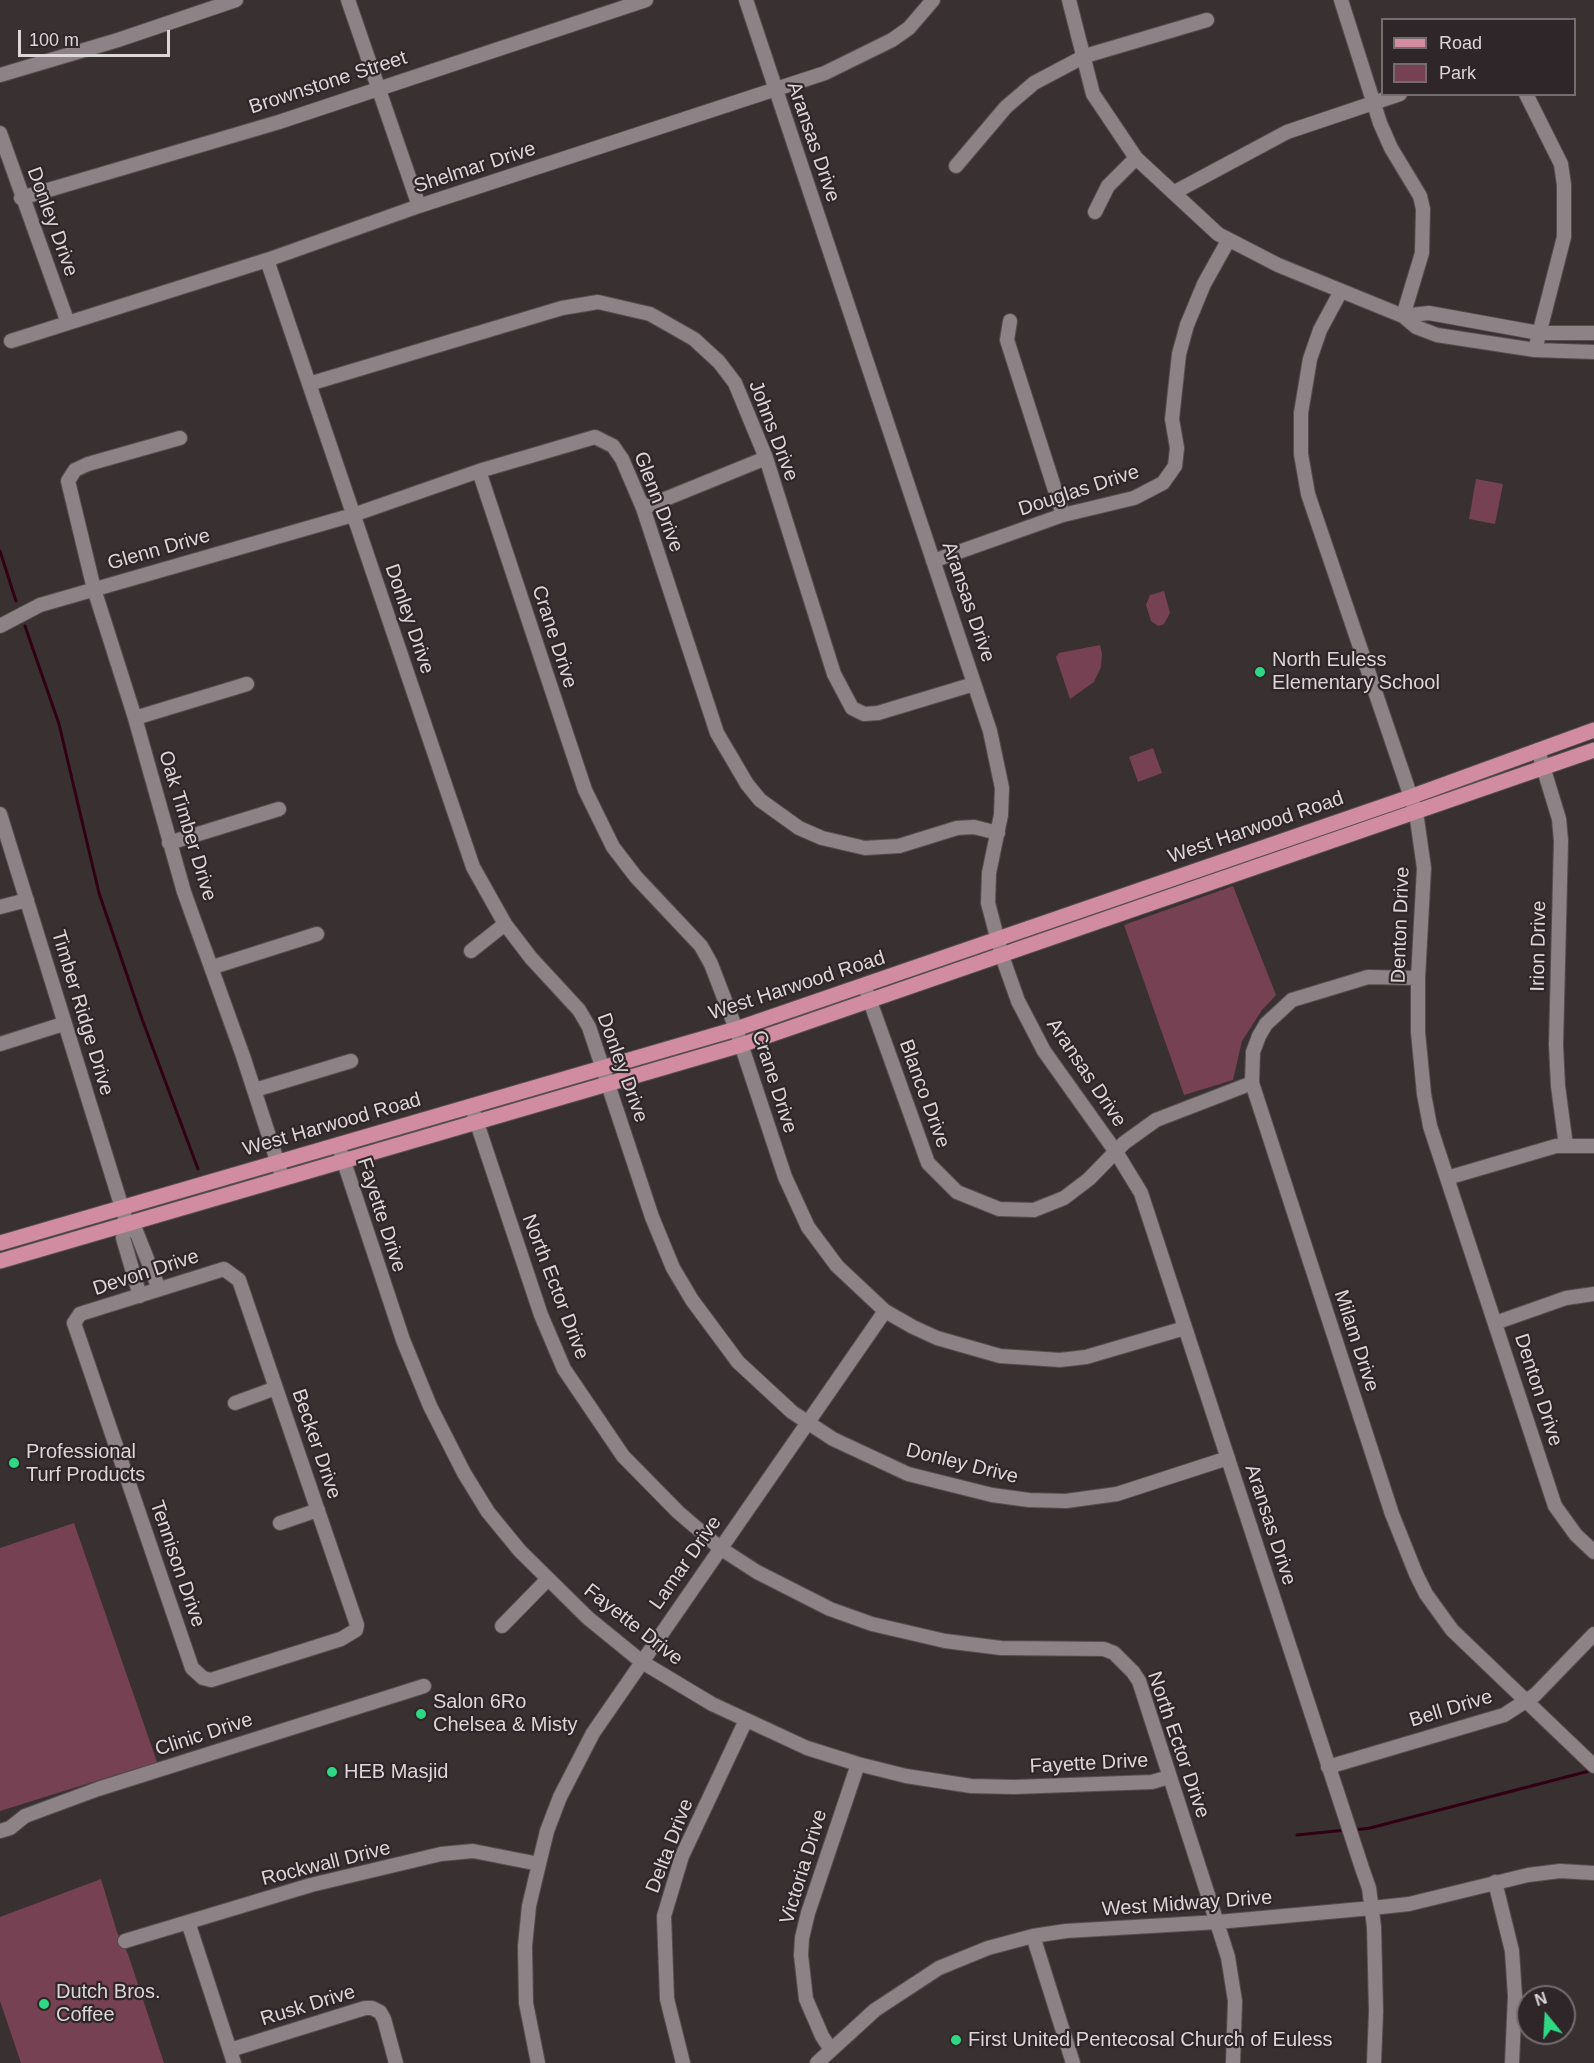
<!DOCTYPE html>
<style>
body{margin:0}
#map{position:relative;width:1594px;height:2063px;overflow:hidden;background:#393032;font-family:Helvetica,sans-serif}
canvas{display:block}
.legend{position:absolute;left:1381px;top:18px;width:195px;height:78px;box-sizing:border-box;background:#2e2628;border:2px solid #746c6e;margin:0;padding:8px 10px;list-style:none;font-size:18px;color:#dcd6d8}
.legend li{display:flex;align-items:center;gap:12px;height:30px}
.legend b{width:30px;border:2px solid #746c6e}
.north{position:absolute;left:1516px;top:1985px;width:60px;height:60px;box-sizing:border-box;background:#2e2628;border:2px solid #746c6e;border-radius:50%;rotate:342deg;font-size:16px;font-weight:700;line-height:24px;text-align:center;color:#dcd6d8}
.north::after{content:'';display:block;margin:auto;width:21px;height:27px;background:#2fd883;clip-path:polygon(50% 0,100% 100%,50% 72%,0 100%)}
.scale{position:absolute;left:18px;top:30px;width:152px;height:27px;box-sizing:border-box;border:3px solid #dcd6d8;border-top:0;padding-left:8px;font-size:18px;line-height:21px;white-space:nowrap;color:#dcd6d8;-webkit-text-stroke:4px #2e2628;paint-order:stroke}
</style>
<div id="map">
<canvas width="1594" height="2063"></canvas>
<ul class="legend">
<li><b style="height:8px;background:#d18ca2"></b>Road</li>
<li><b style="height:16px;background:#764152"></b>Park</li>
</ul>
<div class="north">N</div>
<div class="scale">100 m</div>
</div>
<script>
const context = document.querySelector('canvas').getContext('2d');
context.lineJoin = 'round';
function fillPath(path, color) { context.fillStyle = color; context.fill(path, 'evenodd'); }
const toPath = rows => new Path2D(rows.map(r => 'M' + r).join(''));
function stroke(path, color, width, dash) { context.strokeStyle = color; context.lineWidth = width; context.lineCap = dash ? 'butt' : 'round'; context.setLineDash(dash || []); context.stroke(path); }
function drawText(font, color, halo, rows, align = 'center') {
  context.font = font + ' Helvetica,sans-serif'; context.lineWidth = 4.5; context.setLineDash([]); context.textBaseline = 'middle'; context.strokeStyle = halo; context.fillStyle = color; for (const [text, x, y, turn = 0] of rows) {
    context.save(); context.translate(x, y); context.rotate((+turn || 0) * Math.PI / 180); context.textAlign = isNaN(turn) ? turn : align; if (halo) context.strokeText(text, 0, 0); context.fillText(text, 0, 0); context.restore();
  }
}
const green = toPath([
 [1476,479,1503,484,1495,524,1469,519],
 [1164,591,1170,613,1164,624,1158,626,1151,621,1146,605,1150,595],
 [1100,645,1102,654,1101,667,1094,682,1070,699,1056,657,1059,653],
 [1153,748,1162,773,1138,782,1129,757],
 [1233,886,1276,995,1262,1010,1242,1041,1233,1080,1184,1095,1124,925],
 [74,1523,157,1762,0,1811,0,1548],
 [101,1879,117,1932,128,1954,164,2063,21,2063,0,2001,0,1917]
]);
const stream = toPath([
 [0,551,16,601],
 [25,626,59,724,99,893,142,1019,198,1169],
 [1355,1830,1370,1828,1593,1770],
 [1297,1835,1346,1830]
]);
const minor = toPath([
 [348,0,419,206],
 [746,0,990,731,1002,788,1001,815,989,873,988,903,1002,956,1018,1001,1044,1051,1116,1152,1141,1193,1362,1868,1369,1888,1374,1927,1376,2011,1374,2063],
 [1069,0,1093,94,1136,158,1218,234,1278,265,1403,316,1416,327,1437,335,1535,350,1594,352],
 [1341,0,1380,123,1391,148,1420,196,1423,209,1422,253,1403,316],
 [0,75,118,40,236,0],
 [1526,94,1561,164,1564,185,1564,237,1535,350],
 [0,133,68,323],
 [956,166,1006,107,1034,83,1085,56,1207,20],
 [1175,192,1287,132,1400,94],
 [21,198,279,122,646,0],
 [1095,212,1108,186,1136,158],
 [267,260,473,867,505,924,531,958,579,1010,589,1027,652,1217,673,1268,692,1300,738,1362,792,1412,833,1439,908,1474,992,1495,1029,1500,1066,1501,1117,1494,1228,1458],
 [1341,291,1320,330,1310,359,1301,413,1301,454,1308,494,1416,812,1424,868,1418,978,1418,1032,1424,1094,1430,1126,1447,1178,1555,1506,1576,1535,1594,1552],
 [1403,316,1429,313,1539,333,1594,333],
 [1010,321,1007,340,1063,515],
 [11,341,267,260,419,206,825,73,892,40,909,28,933,0],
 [309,384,562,308,598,302,650,314,694,339,719,362,735,383,766,458,834,674,852,708,864,714,878,713,974,684],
 [180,438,88,464,75,470,68,481,94,589,135,718,184,892,243,1056,281,1173],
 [479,471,585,790,613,847,636,877,701,946,711,964,736,1029,785,1177,808,1227,837,1266,885,1311,913,1327,937,1338,1000,1356,1060,1360,1086,1357,1185,1328],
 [643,508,766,458],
 [933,561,1063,515,1134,498,1163,483,1175,466,1177,448,1172,419,1179,354,1187,325,1204,284,1228,241],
 [0,626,40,605,353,515,479,471,595,437,613,446,622,459,643,508,717,733,747,784,760,800,799,828,822,838,865,848,899,846,957,828,974,827,998,833],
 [135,718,247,684],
 [1538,750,1559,819,1561,841,1556,1045,1558,1086,1566,1146],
 [0,814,127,1224],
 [169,843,279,809],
 [0,907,27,900],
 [471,951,505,924],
 [213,967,317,934],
 [1418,978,1368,977,1292,1000,1266,1024,1259,1036,1253,1052,1252,1083,1392,1514,1416,1574,1426,1594,1452,1630,1594,1766],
 [866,990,928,1163,957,1192,999,1209,1034,1210,1064,1198,1089,1179,1124,1143,1156,1120,1252,1083],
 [0,1044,63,1024],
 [255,1090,351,1061],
 [472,1108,541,1315,564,1369,623,1456,678,1512,720,1548,757,1572,830,1609,872,1624,945,1641,1001,1648,1104,1649,1114,1653,1133,1672,1139,1681,1228,1957,1235,2001,1233,2063],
 [340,1150,403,1340,430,1406,464,1473,488,1512,520,1551,588,1618,642,1662,712,1704,807,1748,858,1764,906,1776,971,1786,1014,1787,1152,1782,1169,1777],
 [1447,1178,1556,1146,1594,1146],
 [127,1224,123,1238,140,1296],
 [127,1224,136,1231,159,1289],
 [224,1269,239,1280,357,1625,356,1630,341,1639,211,1680,203,1678,192,1668,74,1323,80,1314,224,1269],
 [1495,1323,1566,1298,1594,1294],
 [235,1403,276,1388],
 [280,1523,318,1510],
 [502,1626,547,1580],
 [1328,1767,1504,1715,1535,1695,1594,1634],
 [0,1831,10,1828,25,1816,98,1789,424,1686],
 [1495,1882,1512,1951,1515,1996,1512,2063],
 [188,1922,234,2063],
 [1033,1936,1073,2063],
 [125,1941,311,1885,441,1854,473,1851,539,1864],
 [230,2050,365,2008,372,2008,380,2012,384,2019,396,2063],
 [831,2050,822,2036,806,1999,801,1955,802,1938,808,1913,858,1764],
 [538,2063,526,2003,525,1946,529,1906,539,1864,547,1831,560,1797,593,1733,885,1311],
 [683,2063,667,1999,664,1916,682,1856,746,1720],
 [817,2063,875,2010,939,1968,988,1948,1033,1936,1066,1931,1218,1922,1372,1908,1409,1904,1528,1875,1560,1871,1594,1873]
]);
const major = toPath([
 [0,1243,736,1029,1410,797,1594,730],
 [0,1261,741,1045,1594,750]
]);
const markers = [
 [1260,672,6,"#2fd883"],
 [14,1463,6,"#2fd883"],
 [421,1714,6,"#2fd883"],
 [332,1772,6,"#2fd883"],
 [44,2004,6,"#2fd883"],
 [956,2040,6,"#2fd883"]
];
const streetNames = [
 ["Brownstone Street",328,83,-18],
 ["Aransas Drive",813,142,71],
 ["Shelmar Drive",475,168,-18],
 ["Donley Drive",52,222,70],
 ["Johns Drive",773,431,69],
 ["Douglas Drive",1079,491,-18],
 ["Glenn Drive",658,502,69],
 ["Glenn Drive",159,550,-16],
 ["Aransas Drive",968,602,71],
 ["Donley Drive",409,619,71],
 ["Crane Drive",554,637,72],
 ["Oak Timber Drive",187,826,73],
 ["West Harwood Road",1256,828,-19],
 ["Denton Drive",1401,925,-88],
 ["Irion Drive",1539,946,-89],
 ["West Harwood Road",797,986,-18],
 ["Timber Ridge Drive",82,1013,73],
 ["Donley Drive",622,1068,70],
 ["Aransas Drive",1086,1073,56],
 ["Crane Drive",774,1082,72],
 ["Blanco Drive",924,1094,70],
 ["West Harwood Road",332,1125,-16],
 ["Fayette Drive",381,1215,72],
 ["Devon Drive",146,1273,-18],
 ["North Ector Drive",555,1287,69],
 ["Milam Drive",1356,1341,72],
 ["Denton Drive",1538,1390,72],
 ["Becker Drive",316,1444,71],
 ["Donley Drive",962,1464,14],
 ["Aransas Drive",1270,1525,72],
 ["Lamar Drive",686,1563,-55],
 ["Tennison Drive",177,1564,71],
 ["Fayette Drive",633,1625,38],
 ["Bell Drive",1451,1709,-17],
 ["Clinic Drive",204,1735,-18],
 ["North Ector Drive",1178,1745,71],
 ["Fayette Drive",1089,1764,-3],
 ["Delta Drive",670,1846,-69],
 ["Rockwall Drive",326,1864,-14],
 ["Victoria Drive",804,1867,-73],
 ["West Midway Drive",1187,1904,-4],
 ["Rusk Drive",308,2006,-17]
];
const poiNames = [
 ["North Euless",1272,660],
 ["Elementary School",1272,683],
 ["Professional",26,1452],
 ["Turf Products",26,1475],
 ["Salon 6Ro",433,1702],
 ["Chelsea & Misty",433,1725],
 ["HEB Masjid",344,1772],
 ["Dutch Bros.",56,1992],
 ["Coffee",56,2015],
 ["First United Pentecosal Church of Euless",968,2040]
];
fillPath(green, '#764152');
stroke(stream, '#310014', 3);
stroke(minor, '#554d4f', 16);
stroke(major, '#554d4f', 17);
stroke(minor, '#8d8285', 14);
stroke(major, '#d18ca2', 15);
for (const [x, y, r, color] of markers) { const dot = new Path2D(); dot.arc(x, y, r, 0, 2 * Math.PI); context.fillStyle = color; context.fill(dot); stroke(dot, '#2e2628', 2); }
drawText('20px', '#dcd6d8', '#2e2628', streetNames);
drawText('20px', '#dcd6d8', '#2e2628', poiNames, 'left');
</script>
